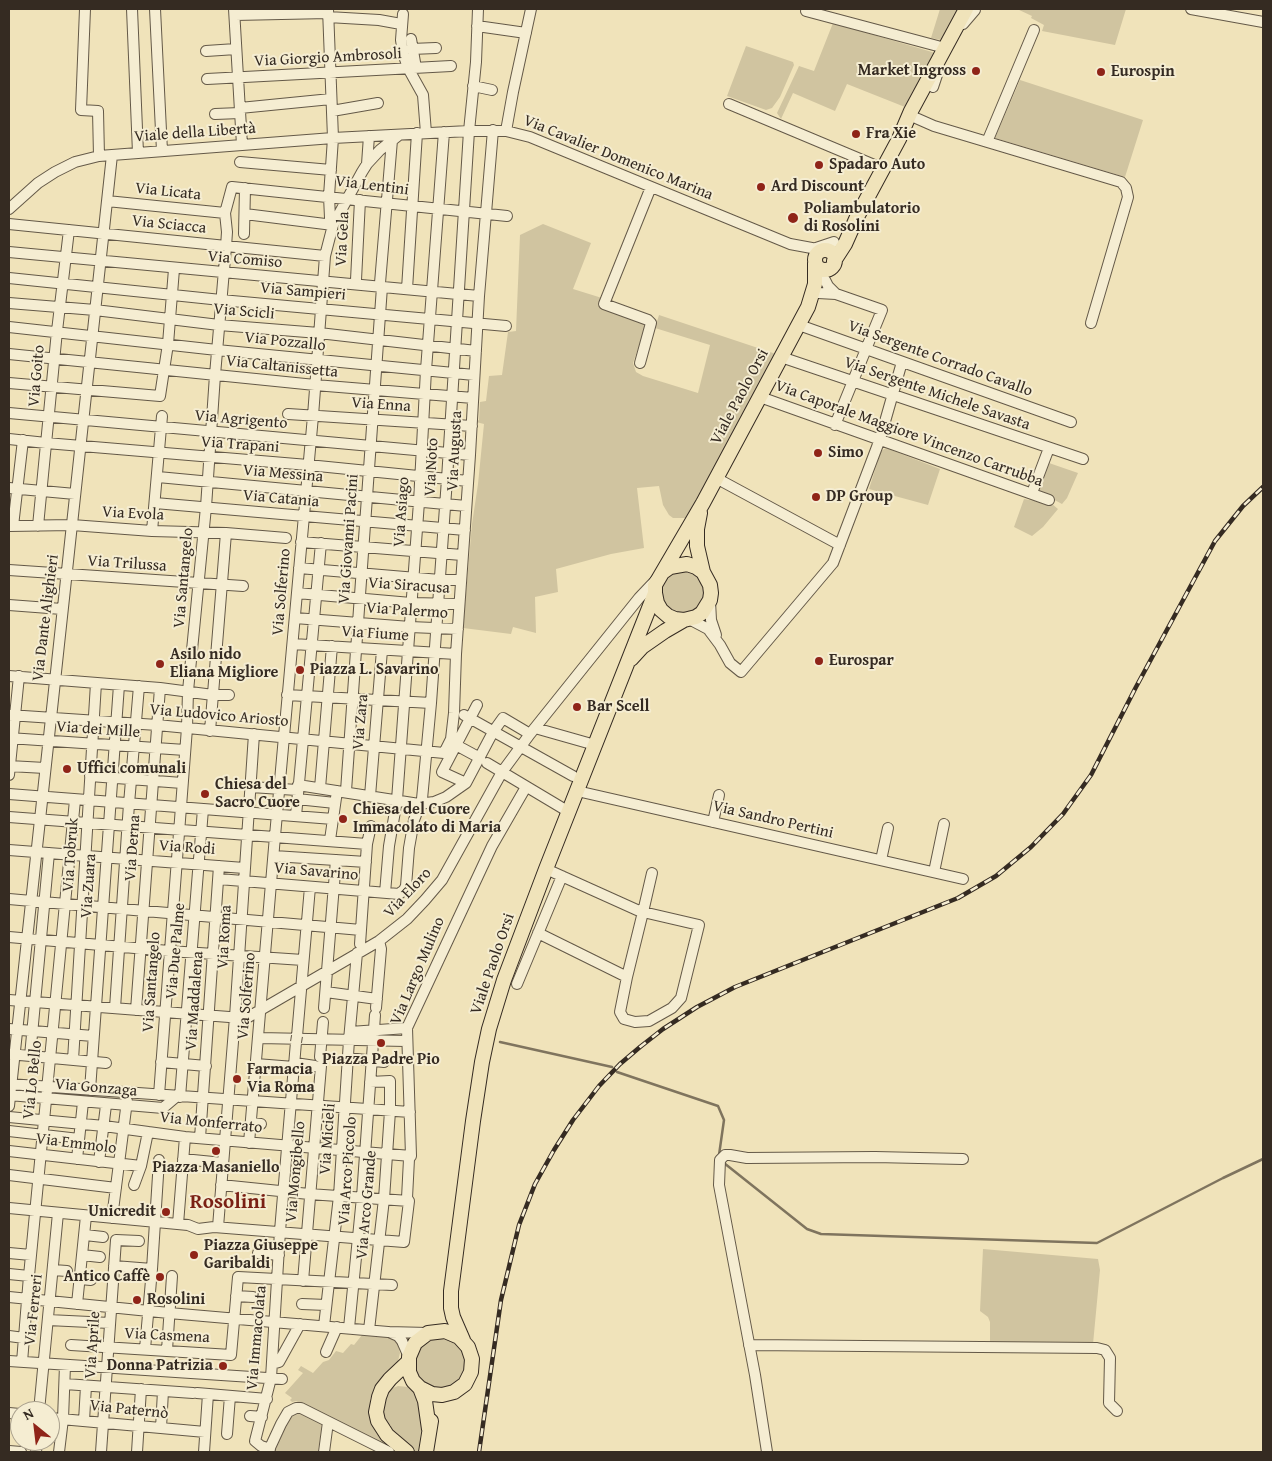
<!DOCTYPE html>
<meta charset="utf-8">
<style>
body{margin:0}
#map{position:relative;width:1272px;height:1461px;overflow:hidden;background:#f0e3ba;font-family:"Gentium Book Plus",serif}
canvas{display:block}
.frame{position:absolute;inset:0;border:10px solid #352b22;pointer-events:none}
.north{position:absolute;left:10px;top:1401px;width:50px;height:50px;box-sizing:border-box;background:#f5edd2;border:1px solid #a89f8c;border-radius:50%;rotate:331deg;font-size:14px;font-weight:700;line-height:20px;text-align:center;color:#352b22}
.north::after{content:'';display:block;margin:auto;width:18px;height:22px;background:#8f2418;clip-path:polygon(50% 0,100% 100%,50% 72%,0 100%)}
</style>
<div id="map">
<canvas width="1272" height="1461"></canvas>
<div class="frame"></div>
<div class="north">N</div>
</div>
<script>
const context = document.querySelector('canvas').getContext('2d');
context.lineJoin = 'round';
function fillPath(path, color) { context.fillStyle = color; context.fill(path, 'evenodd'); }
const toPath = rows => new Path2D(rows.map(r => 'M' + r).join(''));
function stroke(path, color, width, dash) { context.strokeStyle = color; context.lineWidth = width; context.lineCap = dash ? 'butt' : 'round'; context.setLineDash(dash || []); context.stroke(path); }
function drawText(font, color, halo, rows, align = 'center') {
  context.font = font + ' "Gentium Book Plus",serif'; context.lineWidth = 4; context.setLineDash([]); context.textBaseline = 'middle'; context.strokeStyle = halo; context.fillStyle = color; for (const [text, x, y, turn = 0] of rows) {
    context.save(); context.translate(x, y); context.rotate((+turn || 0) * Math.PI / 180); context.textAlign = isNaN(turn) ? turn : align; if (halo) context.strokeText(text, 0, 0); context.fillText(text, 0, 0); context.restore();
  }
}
const green = toPath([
 [940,9,962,9,946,39,941,40,931,38],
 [1017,9,1126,9,1115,45,1042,31,1044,25,1031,18,1032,16],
 [833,23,932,52,935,54,910,109,847,84,835,111,793,93,781,119,777,113,799,66,814,71],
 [746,46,793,62,794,65,780,97,772,108,766,110,727,96],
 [1020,80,1143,120,1125,177,995,138],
 [543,224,591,243,573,289,602,298,599,307,646,325,633,363,636,372,643,376,698,393,710,345,655,328,659,315,776,354,688,518,673,518,669,515,663,505,659,486,637,488,644,548,611,554,556,569,558,592,535,597,536,633,513,627,511,634,463,628,472,524,478,484,484,424,476,422,479,420,480,402,486,401,489,376,502,375,508,332,516,331,520,235],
 [886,448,940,469,928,505,869,489,881,451],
 [1052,452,1053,452,1049,463,1078,473,1067,498,1062,504,1036,490],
 [1024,499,1052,504,1058,509,1043,527,1032,536,1014,527],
 '661 592a22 22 0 1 1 44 0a22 22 0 1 1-44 0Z',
 [983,1249,1098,1259,1100,1270,1093,1344,990,1345,990,1322,988,1317,980,1311],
 [362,1335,388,1336,397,1343,400,1353,397,1365,379,1381,370,1399,370,1418,374,1427,378,1434,390,1431,391,1425,388,1425,384,1417,383,1406,385,1399,388,1393,393,1388,398,1386,408,1387,413,1391,418,1398,423,1417,418,1452,397,1452,296,1401,292,1402,290,1400,292,1398,285,1393,303,1373,298,1370,301,1366,313,1373,323,1362,329,1360,336,1351,343,1353,351,1344,354,1345],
 [448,1335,467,1353,463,1380,447,1390,429,1388,415,1376,413,1358,422,1341],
 [300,1413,322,1424,318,1452,274,1452,282,1428,292,1414]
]);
const stream = toPath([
 [500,1042,612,1067],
 [617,1072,718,1106,724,1120,719,1155],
 [724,1163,807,1229,821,1234,1097,1243,1223,1178,1263,1159]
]);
const minor = toPath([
 [85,9,81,110,98,111,99,156],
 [132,9,138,153],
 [155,9,162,151],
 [234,9,242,145],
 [1191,9,1263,22],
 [806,11,945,48],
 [403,14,401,40,403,53,408,68,423,95,426,133],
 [235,15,328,13],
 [328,17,379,20,401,24],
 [963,24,975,10],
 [477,26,526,33],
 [411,39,416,68],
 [411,49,436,48],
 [206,51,236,49],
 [207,79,451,66],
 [473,86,492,90],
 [933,87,938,72],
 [729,104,884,169],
 [240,108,331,99],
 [332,111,378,103],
 [215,114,240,113],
 [909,115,934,126,1121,182,1126,188,1128,197,1091,323],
 [506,131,513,92,531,9],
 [987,142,1034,30],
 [240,162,331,170],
 [367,164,369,136],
 [107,201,225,213],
 [9,209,38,183,55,172,75,162,99,156,333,138,469,131,506,131,530,137,790,244,828,251],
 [245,214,333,225,330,218,329,196,333,138,328,9],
 [9,224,325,256],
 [244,234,245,188],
 [816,248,834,242],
 [9,252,479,296],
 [9,278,221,300,506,326],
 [356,280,360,200],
 [825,280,828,286,836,294],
 [380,283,392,140],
 [407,289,417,133],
 [818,293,836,294,882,310,835,425],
 [9,303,95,310,219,325,319,333,476,351],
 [799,325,1071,422],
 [9,327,217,350,474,375],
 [9,354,315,385,473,398],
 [781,357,1083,459],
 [640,363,651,323,648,320,604,304,651,187],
 [9,383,160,396,168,344,174,269],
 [760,397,1049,500],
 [9,413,470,455],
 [288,414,472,426],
 [9,439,46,443,308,465,468,481],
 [158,477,466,506],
 [716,478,840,545],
 [9,488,75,494],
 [1032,493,1049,448],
 [155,503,465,530],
 [9,526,72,525,152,531,226,533,286,538],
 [13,526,23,440],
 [38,526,57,331,69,230],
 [152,531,162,416],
 [301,542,462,555],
 [299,568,440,580,461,580],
 [9,570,243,586],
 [297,593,411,603,459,604],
 [710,601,711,620,716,635],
 [9,605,62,609],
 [295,618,410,627,458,629],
 [689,619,708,629,720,645,730,663,741,672,833,563,880,439,902,362],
 [293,644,456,654],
 [9,676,160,688,213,695,229,695],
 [287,695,431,703],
 [9,715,157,725,444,753,451,739,454,713,456,654,470,455,479,296,493,130],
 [464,715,573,776],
 [535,728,595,745],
 [210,731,226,533],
 [9,738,185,750],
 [456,745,480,758],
 [487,763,569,812],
 [9,766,45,768],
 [9,775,19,676],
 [90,776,182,783],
 [466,783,442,772,477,705],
 [298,785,419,804,434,802,446,797,466,783,493,732,503,718,530,734],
 [251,787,297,790],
 [320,788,332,646],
 [346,791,382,287],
 [577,791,963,879],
 [9,794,333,819],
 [370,796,382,650],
 [297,799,335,803],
 [296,816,321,543],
 [9,817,367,844],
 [713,822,719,795],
 [330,840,337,791],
 [9,850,244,868],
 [274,856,366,862],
 [881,860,888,828],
 [546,869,637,910,643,912,699,925,681,998,672,1008,649,1021,635,1022,624,1019,620,1012,627,977,643,912,652,873],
 [934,872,944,824],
 [219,879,399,894,404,890,406,886,409,848,414,820,422,799,431,703,447,479,469,131,476,62,478,9],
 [385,893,389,846,397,800,419,502,426,370,444,132],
 [9,899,361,930],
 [538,933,627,977],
 [9,937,169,951,303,960],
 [360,944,367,844,371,826],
 [517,984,562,876],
 [326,992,377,999],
 [9,1000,242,1018],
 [115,1008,129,804,139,686],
 [324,1008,336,860],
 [376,1008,381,949,379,941],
 [136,1010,160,688],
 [9,1029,93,1036],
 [234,1032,245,1019,379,941,407,919,425,900,442,880,502,772,530,734,639,598,657,579],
 [350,1032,407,1028],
 [297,1036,310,887],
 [259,1038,406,1041],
 [9,1054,106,1063],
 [30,1056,49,853],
 [320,1057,323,1022],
 [348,1058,384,1062],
 [73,1060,96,683],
 [161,1062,206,1066],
 [295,1063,315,1066],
 [256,1064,294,1067],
 [9,1084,410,1112],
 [90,1090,119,685],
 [9,1095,163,1108,176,1097],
 [159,1095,187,728,188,691,206,507,215,375,226,247,227,232,225,213,232,187,507,216],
 [180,1097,203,809],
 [9,1106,112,155],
 [9,1117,104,1126,185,1137,411,1156],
 [251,1123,261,1124],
 [9,1131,79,1139],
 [200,1138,219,866],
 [249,1143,275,836,313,416,325,256,333,225,362,172,367,164,380,150,399,135],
 [9,1151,141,1166],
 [77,1159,83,1102],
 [183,1159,223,1163],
 [99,1162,106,1105],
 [9,1175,116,1188],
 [134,1185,141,1166,148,1132],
 [221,1185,309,1194,409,1201],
 [9,1208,188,1225,198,1229,214,1227,404,1242,409,1201,407,1198,409,1159,411,1156,407,1028,492,846,526,787],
 [112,1218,127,1101],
 [178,1224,185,1137],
 [218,1227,235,1017,254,734],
 [85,1235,103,1237],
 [9,1253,31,1255],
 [258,1253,279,1255],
 [82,1255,100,1257],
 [114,1266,152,1269],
 [53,1270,67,1271],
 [9,1274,29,1276],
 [80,1279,91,1280],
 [303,1281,321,1066],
 [236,1296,253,1297],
 [9,1297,169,1313,388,1332,428,1333],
 [77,1304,86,1216],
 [302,1304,326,1305],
 [48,1320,110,1323],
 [324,1326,339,1196,349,1040,357,953],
 [349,1328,362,1197,375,1015],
 [369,1330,384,1199,390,1111,390,1081,370,1082],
 [389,1332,398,1336,402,1341,409,1357],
 [9,1336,24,1338],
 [71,1345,231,1355,238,1277,392,1285],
 [749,1345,1097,1348,1105,1350,1110,1358,1109,1403,1117,1411],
 [145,1349,152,1269,159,1160],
 [167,1350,172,1276],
 [326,1352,337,1327],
 [9,1361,282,1379],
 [22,1362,29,1276,75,800],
 [272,1364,279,1362,300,1324],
 [65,1384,193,1393],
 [197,1393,267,1399],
 [39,1411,58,1213],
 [9,1413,20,1414],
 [250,1416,262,1417],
 [50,1418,205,1432],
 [84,1421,86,1386],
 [161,1428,163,1391],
 [227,1434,230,1396],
 [270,1449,261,1446,255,1441,271,1378,280,1231,296,1042],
 [9,1451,21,1452],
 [36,1452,37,1441],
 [59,1452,63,1419,65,1365],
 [101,1452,116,1240,139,1241],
 [137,1452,141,1389],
 [204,1452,208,1394],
 [268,1452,281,1424,288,1412,296,1408,301,1408,389,1452],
 [324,1452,328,1422],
 [767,1452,755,1375,719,1185,720,1160,725,1155,730,1155,747,1158,875,1157,963,1159]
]);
const major = toPath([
 '815 260a10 10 0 1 1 20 0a10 10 0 1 1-20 0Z',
 [834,261,845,244,857,217,899,139,911,111,966,9],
 [700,513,697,529,697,546,703,572],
 [663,572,670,567,687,564,696,567,703,572,710,585,711,593,710,600,702,613,696,617,684,620,675,619,668,616,661,610,657,603,655,593,655,585,703,503,808,307,815,284,815,263],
 [631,659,642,647,665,631,684,620],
 [463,1340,453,1317,451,1308,451,1291,473,1121,482,1062,489,1029,504,980,546,869,655,593],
 [420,1388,432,1394,442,1395,454,1392,465,1384,471,1372,472,1359,468,1347,459,1337,445,1331,428,1333,415,1343,409,1357,409,1372,413,1381,420,1388,425,1401,429,1429],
 [407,1452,387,1435,378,1421,376,1412,379,1397,382,1389,390,1379,408,1362],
 [426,1452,431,1421]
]);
const rail = toPath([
 [479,1452,501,1300,519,1225,535,1184,554,1150,573,1120,599,1086,620,1064,640,1047,663,1029,697,1007,735,987,958,898,996,876,1031,847,1063,814,1091,775,1136,687,1215,541,1243,506,1263,487]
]);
const minorBridge = toPath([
 [296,1042,297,1036]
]);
const markers = [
 [976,71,5,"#8f2418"],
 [1101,72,5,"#8f2418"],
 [856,134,5,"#8f2418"],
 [819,165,5,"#8f2418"],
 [761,187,5,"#8f2418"],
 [793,218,6,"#8f2418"],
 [818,453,5,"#8f2418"],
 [816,497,5,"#8f2418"],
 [819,661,5,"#8f2418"],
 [160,664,5,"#8f2418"],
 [300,670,5,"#8f2418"],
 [577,707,5,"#8f2418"],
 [67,769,5,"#8f2418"],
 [205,794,5,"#8f2418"],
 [343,819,5,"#8f2418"],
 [381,1043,5,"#8f2418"],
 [237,1079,5,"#8f2418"],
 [216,1151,5,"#8f2418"],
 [166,1212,5,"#8f2418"],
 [194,1255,5,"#8f2418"],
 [160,1277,5,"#8f2418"],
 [137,1300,5,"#8f2418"],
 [223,1366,5,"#8f2418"]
];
const streetNames = [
 ["Via Giorgio Ambrosoli",328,58,-3],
 ["Viale della Libertà",195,133,-4],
 ["Via Cavalier Domenico Marina",618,158,22],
 ["Via Lentini",372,186,7],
 ["Via Licata",168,192,6],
 ["Via Sciacca",169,225,6],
 ["Via Gela",343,239,-87],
 ["Via Comiso",245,260,5],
 ["Via Sampieri",303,292,5],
 ["Via Scicli",244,312,5],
 ["Via Pozzallo",285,342,6],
 ["Via Sergente Corrado Cavallo",940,359,20],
 ["Via Caltanissetta",282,367,6],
 ["Via Goito",37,376,-85],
 ["Via Sergente Michele Savasta",937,394,19],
 ["Viale Paolo Orsi",740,397,-62],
 ["Via Enna",381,405,4],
 ["Via Agrigento",241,420,5],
 ["Via Caporale Maggiore Vincenzo Carrubba",909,434,20],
 ["Via Trapani",240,445,4],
 ["Via Augusta",455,451,-87],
 ["Via Noto",432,467,-87],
 ["Via Messina",283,474,5],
 ["Via Catania",281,499,5],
 ["Via Asiago",402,512,-86],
 ["Via Evola",133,514,3],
 ["Via Giovanni Pacini",349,539,-86],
 ["Via Trilussa",127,564,4],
 ["Via Santangelo",184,578,-85],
 ["Via Siracusa",409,586,4],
 ["Via Solferino",282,592,-85],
 ["Via Palermo",407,611,4],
 ["Via Dante Alighieri",46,618,-83],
 ["Via Fiume",375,634,4],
 ["Via Ludovico Ariosto",219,716,5],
 ["Via Zara",361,722,-85],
 ["Via dei Mille",98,730,4],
 ["Via Sandro Pertini",773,820,13],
 ["Via Derna",133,848,-86],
 ["Via Rodi",187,848,4],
 ["Via Tobruk",71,855,-86],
 ["Via Savarino",316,872,5],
 ["Via Zuara",89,886,-86],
 ["Via Eloro",408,893,-47],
 ["Via Roma",225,937,-87],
 ["Via Due Palme",176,951,-85],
 ["Viale Paolo Orsi",493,964,-71],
 ["Via Largo Mulino",418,971,-67],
 ["Via Santangelo",152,982,-86],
 ["Via Solferino",247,996,-85],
 ["Via Maddalena",195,1001,-86],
 ["Via Lo Bello",33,1080,-84],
 ["Via Gonzaga",96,1088,5],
 ["Via Monferrato",211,1123,6],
 ["Via Micieli",328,1139,-86],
 ["Via Emmolo",76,1144,7],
 ["Via Arco Piccolo",348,1171,-86],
 ["Via Mongibello",296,1172,-85],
 ["Via Arco Grande",367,1205,-85],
 ["Via Ferreri",34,1310,-84],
 ["Via Casmena",167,1336,3],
 ["Via Immacolata",257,1338,-85],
 ["Via Aprile",93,1345,-86],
 ["Via Paternò",129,1410,6]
];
const poiNames = [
 ["Market Ingross",966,71,"right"],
 ["Eurospin",1111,72],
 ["Fra Xie",866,134],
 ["Spadaro Auto",829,165],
 ["Ard Discount",771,187],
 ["Poliambulatorio",804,209],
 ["di Rosolini",804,227],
 ["Simo",828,453],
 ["DP Group",826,497],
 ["Asilo nido",170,655],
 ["Eliana Migliore",170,673],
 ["Eurospar",829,661],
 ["Piazza L. Savarino",310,670],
 ["Bar Scell",587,707],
 ["Uffici comunali",77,769],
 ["Chiesa del",215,785],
 ["Sacro Cuore",215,803],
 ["Chiesa del Cuore",353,810],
 ["Immacolato di Maria",353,828],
 ["Piazza Padre Pio",381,1060,"center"],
 ["Farmacia",247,1070],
 ["Via Roma",247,1088],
 ["Piazza Masaniello",216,1168,"center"],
 ["Unicredit",156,1212,"right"],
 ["Piazza Giuseppe",204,1246],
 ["Garibaldi",204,1264],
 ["Antico Caffè",150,1277,"right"],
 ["Rosolini",147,1300],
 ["Donna Patrizia",213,1366,"right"]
];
const districtNames = [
 ["Rosolini",228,1203]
];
fillPath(green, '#d0c4a0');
stroke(stream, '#7f745e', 2.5);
stroke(minor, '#645948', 12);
stroke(major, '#352b22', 16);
stroke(minor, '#f5edd2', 10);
stroke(major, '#f0e3ba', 14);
stroke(rail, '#352b22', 4.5);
stroke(rail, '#f5edd2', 2.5, [8]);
stroke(minorBridge, '#645948', 12, []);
stroke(minorBridge, '#f5edd2', 10);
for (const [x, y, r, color] of markers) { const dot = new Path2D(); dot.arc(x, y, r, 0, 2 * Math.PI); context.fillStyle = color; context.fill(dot); stroke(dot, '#f5edd2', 2); }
drawText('16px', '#352b22', '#f5edd2', streetNames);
drawText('bold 16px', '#352b22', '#f5edd2', poiNames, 'left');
drawText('bold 21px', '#7a1f14', '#f5edd2', districtNames);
</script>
